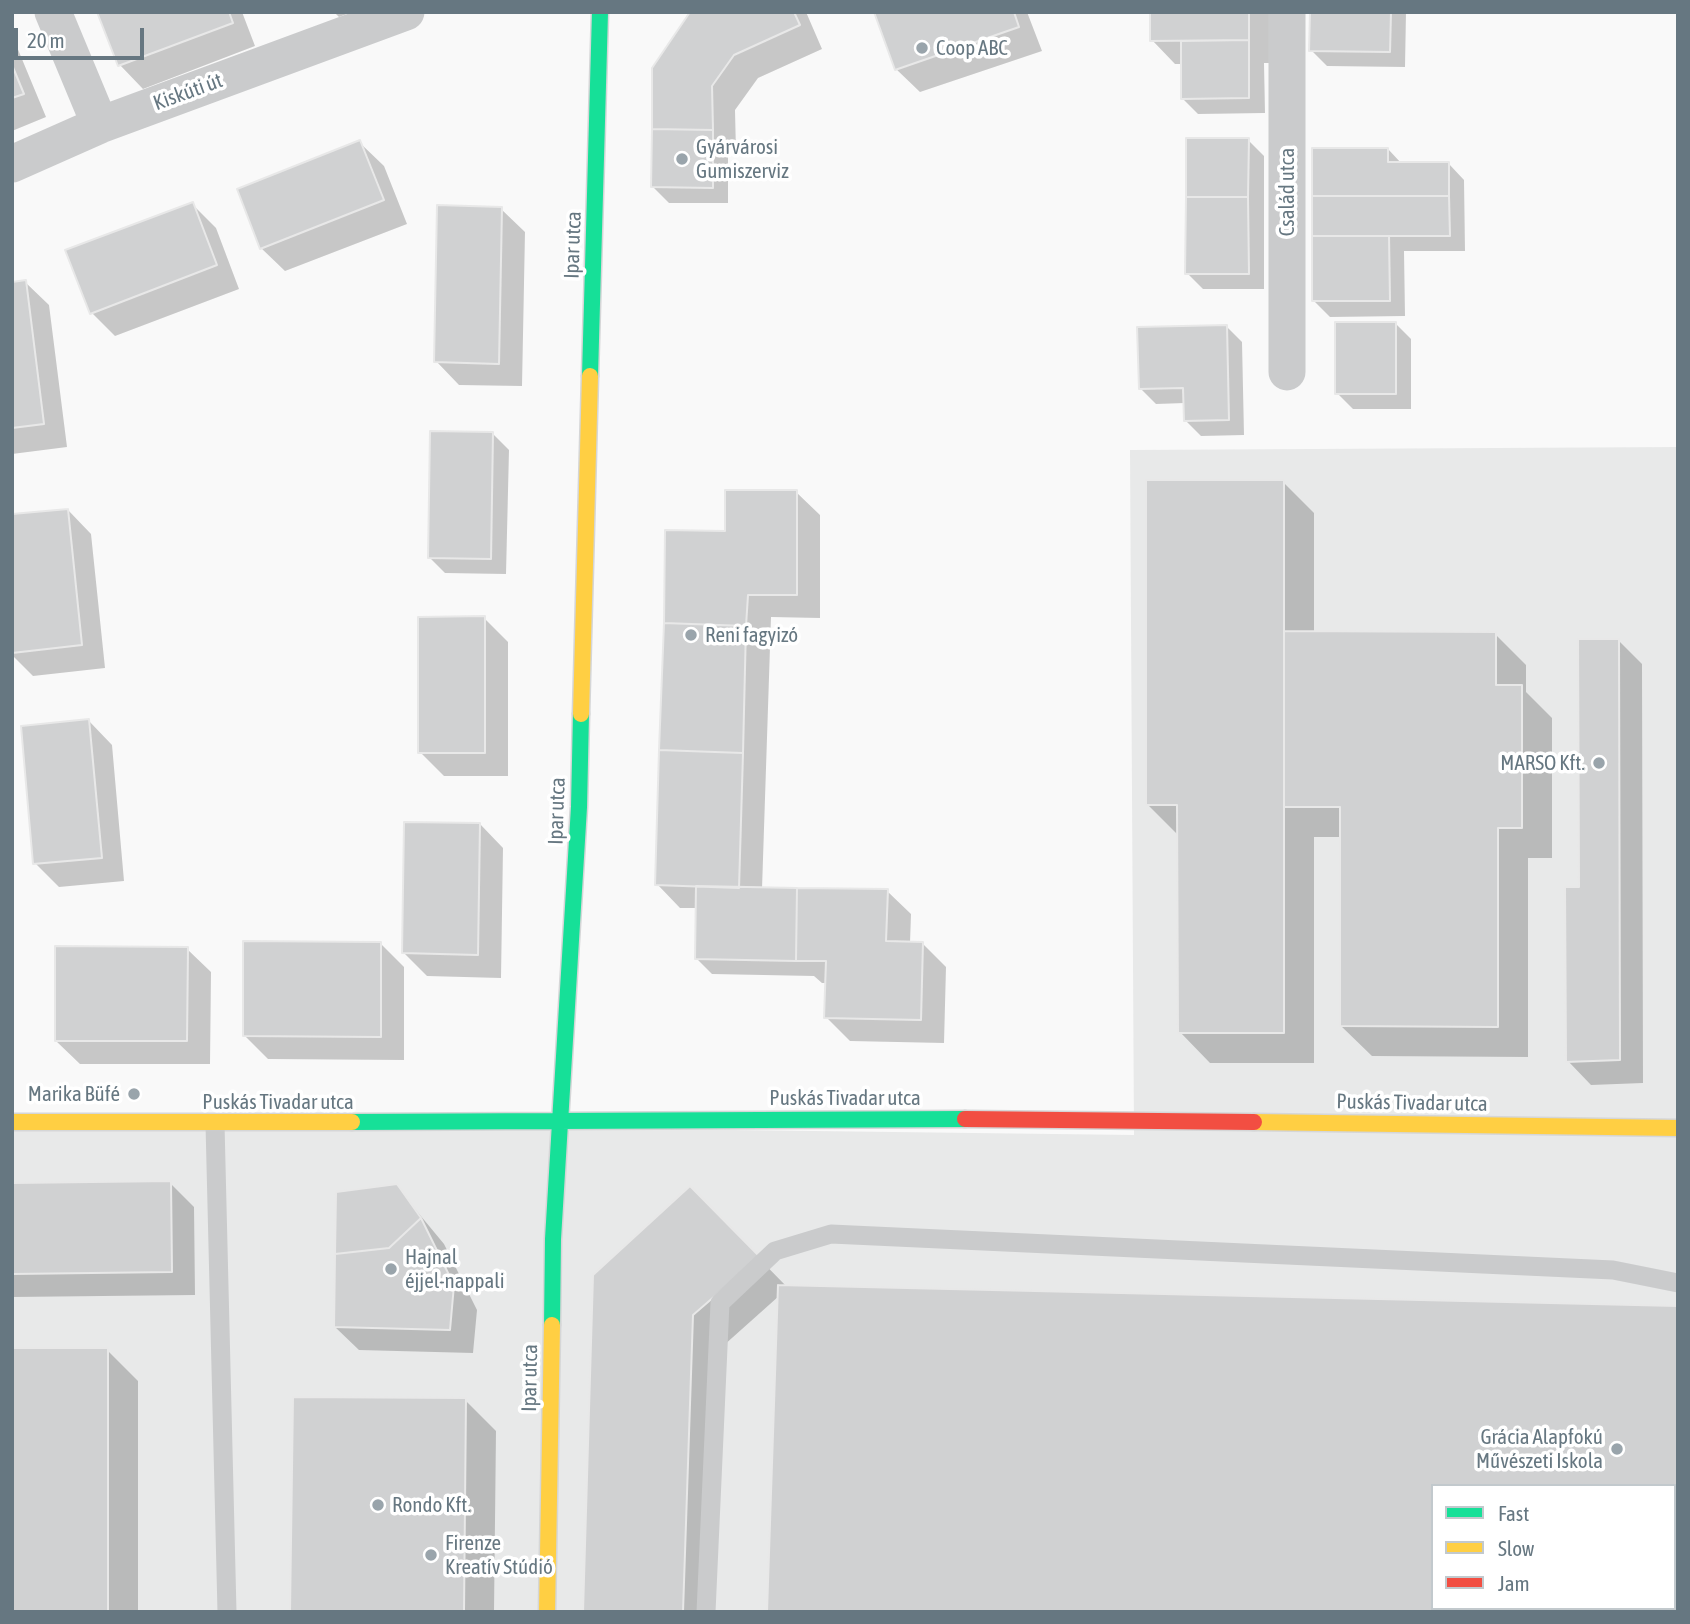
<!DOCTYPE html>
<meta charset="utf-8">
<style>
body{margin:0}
#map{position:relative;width:1690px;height:1624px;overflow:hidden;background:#f9f9f9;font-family:"Asap Condensed",sans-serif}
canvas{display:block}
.frame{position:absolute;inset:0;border:14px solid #667781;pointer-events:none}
.legend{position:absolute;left:1431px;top:1484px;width:245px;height:126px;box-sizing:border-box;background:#fff;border:2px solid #c2c9cd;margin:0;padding:9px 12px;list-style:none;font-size:21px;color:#667781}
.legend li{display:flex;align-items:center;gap:14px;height:35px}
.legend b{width:35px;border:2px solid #c2c9cd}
.scale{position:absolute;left:14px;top:28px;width:130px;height:32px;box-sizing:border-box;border:4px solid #667781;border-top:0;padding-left:9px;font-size:21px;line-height:24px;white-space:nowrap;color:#667781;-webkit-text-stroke:5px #fff;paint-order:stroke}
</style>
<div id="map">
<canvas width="1690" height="1624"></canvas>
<div class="frame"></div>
<ul class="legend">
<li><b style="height:9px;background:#16e098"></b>Fast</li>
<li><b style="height:9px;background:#ffcf43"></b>Slow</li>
<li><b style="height:9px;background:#f24e42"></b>Jam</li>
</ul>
<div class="scale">20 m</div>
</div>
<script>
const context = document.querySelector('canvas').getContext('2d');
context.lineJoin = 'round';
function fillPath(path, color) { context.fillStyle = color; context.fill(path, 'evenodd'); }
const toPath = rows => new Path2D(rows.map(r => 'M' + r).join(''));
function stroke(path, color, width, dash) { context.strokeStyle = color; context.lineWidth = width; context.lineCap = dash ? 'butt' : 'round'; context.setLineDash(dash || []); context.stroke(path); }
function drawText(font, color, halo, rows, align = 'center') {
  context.font = font + ' "Asap Condensed",sans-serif'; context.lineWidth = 7; context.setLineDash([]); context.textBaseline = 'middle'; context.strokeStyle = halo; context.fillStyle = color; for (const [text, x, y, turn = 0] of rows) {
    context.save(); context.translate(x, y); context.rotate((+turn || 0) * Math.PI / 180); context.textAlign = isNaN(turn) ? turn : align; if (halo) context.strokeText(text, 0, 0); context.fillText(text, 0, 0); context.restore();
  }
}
const built = toPath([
 [1678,447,1678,1612,12,1612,12,1121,1134,1135,1130,450],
 [1433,1486,1674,1486,1674,1608,1433,1608]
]);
const shadow = toPath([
 [99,12,242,12,255,46,143,89,120,65],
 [334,12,352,12,339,17],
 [692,12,806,12,822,49,758,78,735,110,736,153,728,152,728,203,669,203,653,187],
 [875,12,1027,12,1042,51,920,92,896,69],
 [1152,12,1272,12,1272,63,1264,63,1265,113,1198,114,1182,98,1182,64,1175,64,1152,40],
 [1312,12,1406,12,1405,67,1327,66,1311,50],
 [12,35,46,117,12,131],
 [1248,140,1264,156,1264,289,1203,289,1187,273],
 [360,143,384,166,407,224,285,271,261,248],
 [1388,149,1402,164,1449,164,1464,180,1465,251,1404,251,1405,316,1330,317,1314,301],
 [192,204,216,228,239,289,115,336,92,313],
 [501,209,525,232,522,386,459,385,436,361],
 [25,282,49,305,67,447,12,454,12,283],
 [1395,323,1411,339,1411,409,1353,409,1337,393],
 [1226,326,1242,342,1244,435,1201,436,1185,420,1185,403,1156,404,1140,388],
 [493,434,509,450,506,574,445,573,429,557],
 [1283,482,1314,513,1314,633,1495,634,1526,665,1526,692,1552,718,1552,858,1528,858,1528,1057,1372,1056,1341,1026,1342,837,1314,837,1314,1063,1210,1063,1180,1032,1179,836,1148,805],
 [796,492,820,515,820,618,771,617,762,889,887,891,911,914,910,943,922,943,946,967,944,1043,850,1041,826,1017,827,983,822,983,814,976,712,974,696,958,697,908,680,908,657,884,727,533],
 [68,510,91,534,105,668,33,676,12,655,12,516],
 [484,618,508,642,508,776,444,776,420,752],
 [1618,640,1642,664,1643,1083,1591,1085,1568,1061,1581,889],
 [89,721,112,745,124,881,59,887,35,863],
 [480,824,503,848,501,978,427,976,404,953],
 [381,944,404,967,404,1060,268,1059,245,1036],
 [187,949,211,972,210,1064,80,1064,56,1041],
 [170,1183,194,1207,195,1295,12,1297,12,1185],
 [396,1186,444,1244,477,1310,473,1353,359,1350,335,1327],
 [690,1188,787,1287,1678,1307,1678,1612,768,1612,779,1296,723,1346,714,1612,585,1612],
 [1433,1486,1674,1486,1674,1608,1433,1608],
 [107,1350,138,1381,138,1612,12,1612],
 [465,1400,496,1431,494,1612,292,1612]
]);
const building = toPath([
 [97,12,229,12,233,23,118,66,97,12],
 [690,12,794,12,800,25,734,55,712,86,713,130,652,129,652,68,690,12],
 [874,12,1014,12,1019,27,895,70,874,12],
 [1150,12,1249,12,1249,40,1150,41,1150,12],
 [1310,12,1391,12,1390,52,1309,51,1310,12],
 [1249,40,1249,98,1181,99,1181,41,1249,40],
 [12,65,24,94,12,98,12,65],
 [652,129,713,130,713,188,651,187,652,129],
 [1186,138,1249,138,1248,197,1186,197,1186,138],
 [360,140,384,200,260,249,237,189,360,140],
 [1312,148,1388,148,1388,162,1449,162,1449,196,1312,196,1312,148],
 [1312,196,1449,196,1450,236,1312,236,1312,196],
 [1186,197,1248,197,1249,274,1185,274,1186,197],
 [193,202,217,265,90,314,65,250,193,202],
 [437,205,502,207,499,364,434,362,437,205],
 [1312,236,1389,236,1390,301,1312,301,1312,236],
 [26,280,44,424,12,428,12,282,26,280],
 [1335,322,1396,322,1396,394,1335,394,1335,322],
 [1227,325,1229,420,1184,421,1183,388,1139,389,1137,327,1227,325],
 [430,431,493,432,491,559,428,558,430,431],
 [1146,480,1284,480,1284,1033,1178,1033,1177,805,1146,805,1146,480],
 [725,490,797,490,797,595,748,595,746,626,664,623,665,530,725,531,725,490],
 [68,509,82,645,12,653,12,514,68,509],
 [485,616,485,753,418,753,418,617,485,616],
 [664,623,746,626,743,753,659,750,664,623],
 [1284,631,1496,632,1496,685,1522,685,1522,828,1498,828,1498,1027,1340,1026,1340,807,1284,807,1284,631],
 [1578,639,1619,639,1620,1060,1566,1062,1565,887,1579,887,1578,639],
 [89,719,102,858,33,864,21,726,89,719],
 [659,750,743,753,739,888,655,885,659,750],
 [404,822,480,823,478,955,402,953,404,822],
 [696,886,797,888,796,961,695,959,696,886],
 [797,888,888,889,886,941,923,942,921,1020,824,1018,826,961,796,961,797,888],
 [243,941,381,942,381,1037,243,1036,243,941],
 [55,946,188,947,187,1041,55,1041,55,946],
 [171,1181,172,1272,12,1274,12,1183,171,1181],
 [397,1184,421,1218,389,1248,335,1254,336,1192,397,1184],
 [690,1186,760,1257,693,1315,683,1612,583,1612,593,1275,690,1186],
 [421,1218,454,1285,450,1330,334,1327,335,1254,389,1248,421,1218],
 [778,1285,1678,1306,1678,1612,767,1612,778,1285],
 [1433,1486,1674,1486,1674,1608,1433,1608,1433,1486],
 [12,1348,108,1348,108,1612,12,1612,12,1348],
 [293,1397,466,1398,464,1612,290,1612,293,1397]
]);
const lane = toPath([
 [215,1124,227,1612],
 [706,1612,720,1303,775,1251,831,1234,1613,1270,1678,1283]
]);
const street = toPath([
 [53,12,100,125],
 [12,164,100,125,406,12],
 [1287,372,1287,12]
]);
const fast = toPath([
 [590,376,600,12],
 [352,1122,965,1119],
 [552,1325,553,1239,579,807,581,714]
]);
const slow = toPath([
 [581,714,590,376],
 [12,1122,352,1122],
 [1254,1122,1678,1128],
 [547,1612,552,1325]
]);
const jam = toPath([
 [965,1119,1254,1122]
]);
const markers = [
 [922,48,7,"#99a4ab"],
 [682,159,7,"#99a4ab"],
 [691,635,7,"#99a4ab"],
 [1599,763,7,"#99a4ab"],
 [134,1094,7,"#99a4ab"],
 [391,1269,7,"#99a4ab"],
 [1617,1449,7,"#99a4ab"],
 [378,1505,7,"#99a4ab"],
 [431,1555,7,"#99a4ab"]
];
const poiNames = [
 ["Coop ABC",936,48],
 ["Gyárvárosi",696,147],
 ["Gumiszerviz",696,171],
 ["Reni fagyizó",705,635],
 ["MARSO Kft.",1585,763,"right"],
 ["Marika Büfé",120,1094,"right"],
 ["Hajnal",405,1257],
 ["éjjel-nappali",405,1281],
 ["Grácia Alapfokú",1603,1437,"right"],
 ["Művészeti Iskola",1603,1461,"right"],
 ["Rondo Kft.",392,1505],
 ["Firenze",445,1543],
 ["Kreatív Stúdió",445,1567]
];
const streetNames = [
 ["Kiskúti út",188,92,-20],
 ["Család utca",1287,192,-90],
 ["Ipar utca",573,245,-88],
 ["Ipar utca",557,811,-88],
 ["Puskás Tivadar utca",845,1098],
 ["Puskás Tivadar utca",278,1102],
 ["Puskás Tivadar utca",1412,1103,1],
 ["Ipar utca",530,1378,-89]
];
fillPath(built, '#e8e9e9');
fillPath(shadow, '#0003');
fillPath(building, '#d0d1d2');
stroke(building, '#e8e8e8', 2);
stroke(fast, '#d5d6d7', 19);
stroke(slow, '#d5d6d7', 19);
stroke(jam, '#d5d6d7', 19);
stroke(lane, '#cacbcc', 19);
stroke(street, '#cacbcc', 37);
stroke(fast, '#16e098', 16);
stroke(slow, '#ffcf43', 16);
stroke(jam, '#f24e42', 16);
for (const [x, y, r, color] of markers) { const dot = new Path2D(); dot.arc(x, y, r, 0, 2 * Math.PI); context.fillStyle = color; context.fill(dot); stroke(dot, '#fff', 2.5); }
drawText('21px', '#667781', '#fff', poiNames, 'left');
drawText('21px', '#667781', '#fff', streetNames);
</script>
